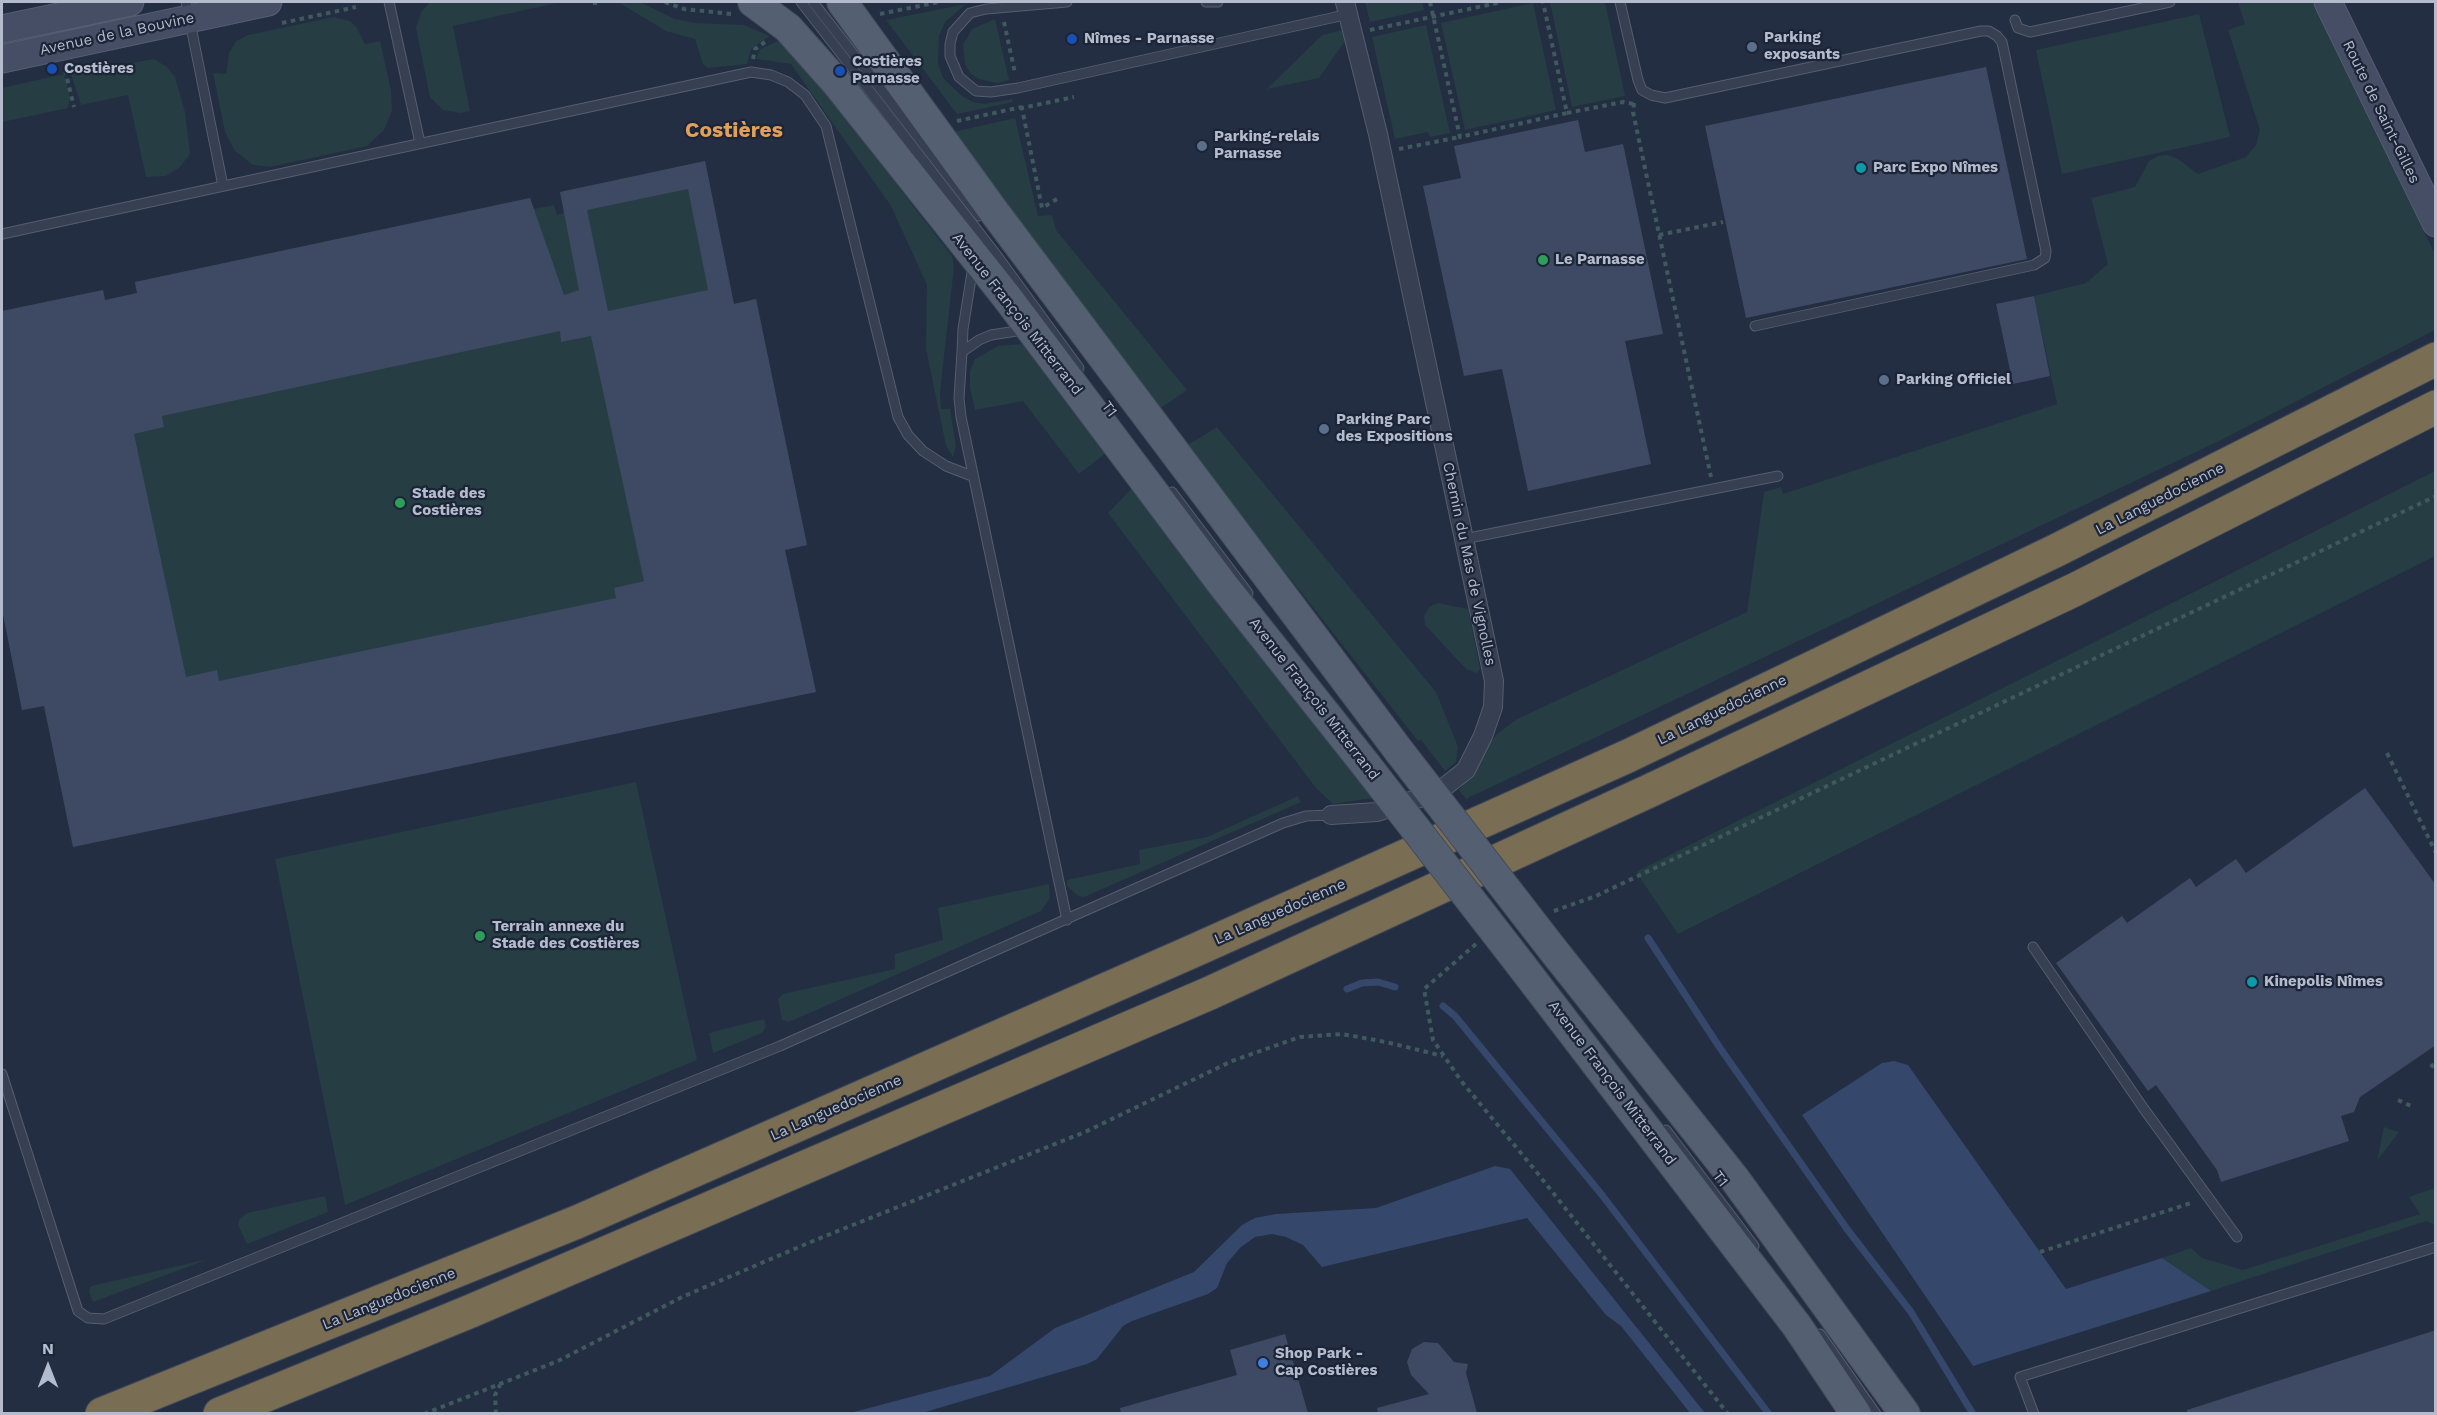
<!DOCTYPE html>
<meta charset="utf-8">
<style>
body{margin:0}
#map{position:relative;width:2437px;height:1415px;overflow:hidden;background:#232e43;font-family:"Work Sans",sans-serif}
canvas{display:block}
.frame{position:absolute;inset:0;border:3px solid #b4bbcc;pointer-events:none}
.north{position:absolute;left:18px;top:1337px;width:60px;height:60px;-webkit-text-stroke:4px #1c2537;paint-order:stroke;rotate:0deg;font-size:16px;font-weight:700;line-height:24px;text-align:center;color:#b4bbcc}
.north::after{content:'';display:block;margin:auto;width:21px;height:27px;background:#b4bbcc;clip-path:polygon(50% 0,100% 100%,50% 72%,0 100%)}
</style>
<div id="map">
<canvas width="2437" height="1415"></canvas>
<div class="frame"></div>
<div class="north">N</div>
</div>
<script>
const context = document.querySelector('canvas').getContext('2d');
context.lineJoin = 'round';
function fillPath(path, color) { context.fillStyle = color; context.fill(path, 'evenodd'); }
const toPath = rows => new Path2D(rows.map(r => 'M' + r).join(''));
function stroke(path, color, width, dash) { context.strokeStyle = color; context.lineWidth = width; context.lineCap = dash ? 'butt' : 'round'; context.setLineDash(dash || []); context.stroke(path); }
function drawText(font, color, halo, rows, align = 'center') {
  context.font = font + ' "Work Sans",sans-serif'; context.lineWidth = 4.5; context.setLineDash([]); context.textBaseline = 'middle'; context.strokeStyle = halo; context.fillStyle = color; for (const [text, x, y, turn = 0] of rows) {
    context.save(); context.translate(x, y); context.rotate((+turn || 0) * Math.PI / 180); context.textAlign = isNaN(turn) ? turn : align; if (halo) context.strokeText(text, 0, 0); context.fillText(text, 0, 0); context.restore();
  }
}
const green = toPath([
 [430,2,561,2,453,26,470,111,461,113,443,110,430,97,416,28,421,12],
 [618,2,640,2,675,19,696,23,744,25,770,36,751,49,747,64,708,68,703,64,695,39,666,31],
 [1365,2,1422,2,1424,10,1370,22],
 [1550,2,1605,2,1625,96,1572,107],
 [2238,2,2313,2,2435,254,2435,330,2219,441,1466,799,1459,790,1473,774,1487,747,1497,734,1517,719,1747,612,1764,492,1781,487,1783,494,2057,404,2034,296,2086,283,2108,264,2091,198,2135,187,2149,161,2158,156,2168,155,2178,159,2198,174,2246,157,2256,145,2260,130,2228,30,2245,24],
 [1533,3,1556,110,1465,130,1441,23],
 [966,4,945,22,939,36,938,64,943,78,962,96,973,102,984,104,1012,99,1013,102,957,114,886,20],
 [2199,14,2230,137,2062,174,2036,50],
 [334,17,350,21,357,28,365,44,380,41,391,90,392,111,384,130,367,146,270,167,253,165,235,151,225,132,213,73,226,74,229,53,236,41,248,35],
 [995,19,1009,80,997,83,979,79,970,73,965,64,963,45,972,29],
 [1426,25,1450,133,1430,137,1428,132,1395,139,1372,37],
 [1342,30,1345,41,1319,78,1267,89,1322,35],
 [778,41,807,69,952,256,954,267,940,392,941,409,950,409,956,446,953,457,946,446,926,349,927,285,891,206,791,64,756,59,760,49],
 [154,59,167,67,175,77,185,112,190,154,180,167,166,176,146,177,128,95,81,105,71,74],
 [64,74,70,97,68,108,2,122,2,88],
 [1015,118,1038,216,1052,215,1056,230,1187,390,1158,410,953,132],
 [705,161,730,284,720,285,725,306,756,299,807,545,776,552,780,571,789,569,816,692,54,704,22,710,2,609,2,599,31,592,27,572,2,577,2,311,103,290,108,311,137,293,135,282,530,198,534,209,554,205,557,215,564,213,560,192],
 [1024,344,1110,450,1079,474,1023,401,975,410,970,388,970,371,975,359,998,346],
 [1217,427,1436,692,1458,747,1456,762,1445,771,1421,740,1418,741,1186,446],
 [2435,471,2435,556,1678,934,1636,872],
 [1135,485,1373,798,1333,804,1316,788,1108,513],
 [1438,603,1468,609,1480,669,1477,673,1466,669,1425,625,1424,616,1429,607],
 [636,782,697,1060,345,1205,275,859],
 [1298,796,1301,802,1084,897,1078,896,1067,886,1067,880,1140,864,1139,850,1207,837],
 [1049,884,1050,898,1041,911,789,1022,782,1020,778,999,783,994,895,969,895,954,943,940,938,908],
 [764,1019,766,1027,762,1033,713,1053,709,1033],
 [2384,1127,2399,1132,2377,1161],
 [2435,1188,2435,1225,2426,1221,2211,1291,2162,1258,2191,1248,2202,1258,2243,1270,2420,1214,2409,1197],
 [325,1196,328,1212,247,1244,238,1225,239,1220,247,1213],
 [209,1259,93,1302,89,1291,91,1286]
]);
const water = toPath([
 [1894,1061,1908,1065,2066,1289,2162,1258,2211,1291,1973,1366,1802,1115,1882,1063],
 [1495,1166,1510,1169,1705,1413,1690,1413,1621,1326,1606,1315,1527,1218,1322,1267,1303,1245,1286,1237,1272,1234,1255,1237,1241,1247,1227,1263,1217,1288,1208,1294,1132,1321,1123,1326,1097,1359,1087,1364,922,1413,850,1413,990,1376,1055,1328,1194,1272,1242,1225,1255,1218,1276,1214,1376,1208]
]);
const stream = toPath([
 [1648,938,1720,1048,1847,1229,1911,1312,1973,1414],
 [1347,989,1362,983,1378,982,1395,987],
 [1443,1006,1455,1016,1602,1195,1769,1414]
]);
const building = toPath([
 [1986,67,2027,259,1746,318,1705,126],
 [1578,120,1585,152,1623,144,1663,334,1625,341,1651,464,1528,491,1502,369,1464,376,1423,186,1461,178,1454,146],
 [705,161,734,304,756,299,807,545,785,550,816,692,73,847,44,706,22,710,2,609,2,311,103,290,105,300,137,293,135,282,530,198,564,295,579,290,560,192],
 [688,189,708,290,608,311,587,210],
 [560,331,561,342,591,336,644,581,614,588,616,598,219,681,217,670,186,677,134,434,164,427,162,416],
 [2034,296,2050,376,2013,384,1996,304],
 [2365,788,2436,885,2436,1045,2360,1097,2354,1112,2341,1116,2349,1141,2221,1182,2217,1170,2156,1085,2148,1091,2056,963,2122,916,2127,923,2190,878,2196,887,2236,859,2246,873],
 [2436,1330,2436,1413,2187,1413,2187,1410],
 [1285,1334,1308,1413,1121,1413,1120,1408,1237,1375,1230,1350],
 [1424,1342,1438,1343,1454,1362,1468,1364,1466,1373,1477,1413,1378,1413,1377,1408,1429,1394,1411,1375,1407,1362,1412,1349]
]);
const path = toPath([
 [665,2,684,9,732,14],
 [1430,2,1460,137,1567,113,1543,2],
 [595,5,595,2],
 [880,14,939,2],
 [1004,22,1015,73],
 [282,23,356,7],
 [1370,30,1502,2],
 [753,59,755,49,765,42],
 [65,70,74,107],
 [1634,103,1633,112,1711,477],
 [1567,113,1623,102,1634,104],
 [957,121,1022,107],
 [1399,149,1460,137],
 [1057,199,1042,208,1022,108,1074,97],
 [1659,235,1723,222],
 [2387,753,2436,853],
 [1554,911,1596,896,2436,496],
 [1476,944,1424,989,1433,1040,1462,1082,1535,1170,1728,1414],
 [2431,1064,2436,1071],
 [2398,1100,2411,1106],
 [2040,1252,2194,1202],
 [424,1414,558,1361,682,1297,813,1241,1085,1132,1232,1061,1300,1037,1342,1034,1386,1042,1443,1056],
 [496,1414,495,1395,500,1385]
]);
const lane = toPath([
 [186,2,223,186],
 [389,2,420,143],
 [801,2,995,253,1079,368],
 [813,2,979,216],
 [1067,2,986,9,970,13,953,32,950,44,950,56,959,77,976,91,991,92,1018,88,1349,14],
 [1206,2,1218,2],
 [1620,2,1638,80,1642,90,1651,95,1665,98,1981,31,1989,31,1997,36,2002,42,2046,251,2045,258,2034,265,1755,326],
 [2015,20,2018,28,2030,32,2170,2],
 [2,234,751,72,771,75,788,82,805,95,826,126,898,417,908,435,923,451,946,466,972,476],
 [973,266,963,329,962,352,979,340,991,335,1023,330],
 [962,352,959,398,961,417,1067,920],
 [1172,492,1248,593],
 [1464,539,1778,476],
 [2033,947,2144,1109,2237,1237],
 [2,1074,78,1311,88,1318,104,1319,780,1046,1283,823,1306,816,1331,815],
 [1666,1130,1754,1246],
 [1820,1334,1876,1414],
 [2034,1414,2020,1377,2436,1247]
]);
const street = toPath([
 [1331,815,1377,812,1438,792,1466,770,1483,736,1493,707,1494,681,1464,539,1378,134,1345,2]
]);
const secondary = toPath([
 [2328,2,2436,223],
 [2,29,130,2],
 [2,59,268,2]
]);
const primary = toPath([
 [753,2,788,28,836,82,1006,296,1223,585,1366,765],
 [842,2,992,209,1399,751],
 [1553,950,1734,1178,1905,1414],
 [1521,965,1797,1326,1856,1414]
]);
const highway = toPath([
 [102,1414,577,1222,1191,952,1628,756,2055,551,2436,359],
 [220,1414,471,1311,1210,993,1649,791,2074,590,2436,407]
]);
const primaryBridge = toPath([
 [1399,751,1553,950],
 [1366,765,1521,965]
]);
const markers = [
 [1072,39,6,"#1a4fb4"],
 [1752,47,6,"#5c6f8a"],
 [52,69,6,"#1a4fb4"],
 [840,71,6,"#1a4fb4"],
 [1202,146,6,"#5c6f8a"],
 [1861,168,6,"#0f9aa8"],
 [1543,260,6,"#2e9e5b"],
 [1884,380,6,"#5c6f8a"],
 [1324,429,6,"#5c6f8a"],
 [400,503,6,"#2e9e5b"],
 [480,936,6,"#2e9e5b"],
 [2252,982,6,"#0f9aa8"],
 [1263,1363,6,"#3f7fe0"]
];
const streetNames = [
 ["Avenue de la Bouvine",117,34,-12],
 ["Route de Saint-Gilles",2381,112,64],
 ["Avenue François Mitterrand",1017,314,52],
 ["T1",1109,409,53],
 ["La Languedocienne",2160,499,-27],
 ["Chemin du Mas de Vignolles",1469,564,78],
 ["Avenue François Mitterrand",1314,699,52],
 ["La Languedocienne",1722,710,-26],
 ["La Languedocienne",1280,912,-24],
 ["Avenue François Mitterrand",1612,1083,53],
 ["La Languedocienne",836,1108,-24],
 ["T1",1720,1179,52],
 ["La Languedocienne",389,1299,-22]
];
const poiNames = [
 ["Parking",1764,38],
 ["exposants",1764,55],
 ["Nîmes - Parnasse",1084,39],
 ["Costières",852,62],
 ["Parnasse",852,79],
 ["Costières",64,69],
 ["Parking-relais",1214,137],
 ["Parnasse",1214,154],
 ["Parc Expo Nîmes",1873,168],
 ["Le Parnasse",1555,260],
 ["Parking Officiel",1896,380],
 ["Parking Parc",1336,420],
 ["des Expositions",1336,437],
 ["Stade des",412,494],
 ["Costières",412,511],
 ["Terrain annexe du",492,927],
 ["Stade des Costières",492,944],
 ["Kinepolis Nîmes",2264,982],
 ["Shop Park -",1275,1354],
 ["Cap Costières",1275,1371]
];
const districtNames = [
 ["Costières",734,131]
];
fillPath(green, '#253d43');
fillPath(water, '#35476b');
stroke(stream, '#35476b', 7);
fillPath(building, '#3e4a63');
stroke(lane, '#555e6f', 11);
stroke(street, '#555e6f', 20);
stroke(secondary, '#555e6f', 29);
stroke(primary, '#41495b', 32);
stroke(highway, '#3f4859', 35);
stroke(path, '#40595d', 4, [4.5, 4.5]);
stroke(lane, '#374052', 9);
stroke(street, '#374052', 18);
stroke(secondary, '#454e65', 27);
stroke(primary, '#555f72', 30);
stroke(highway, '#796d53', 33);
stroke(primaryBridge, '#41495b', 32, []);
stroke(primaryBridge, '#555f72', 30);
for (const [x, y, r, color] of markers) { const dot = new Path2D(); dot.arc(x, y, r, 0, 2 * Math.PI); context.fillStyle = color; context.fill(dot); stroke(dot, '#1c2537', 2); }
drawText('15px', '#b4bbcc', '#1c2537', streetNames);
drawText('bold 15px', '#b4bbcc', '#1c2537', poiNames, 'left');
drawText('bold 21px', '#e09f5b', '#1c2537', districtNames);
</script>
